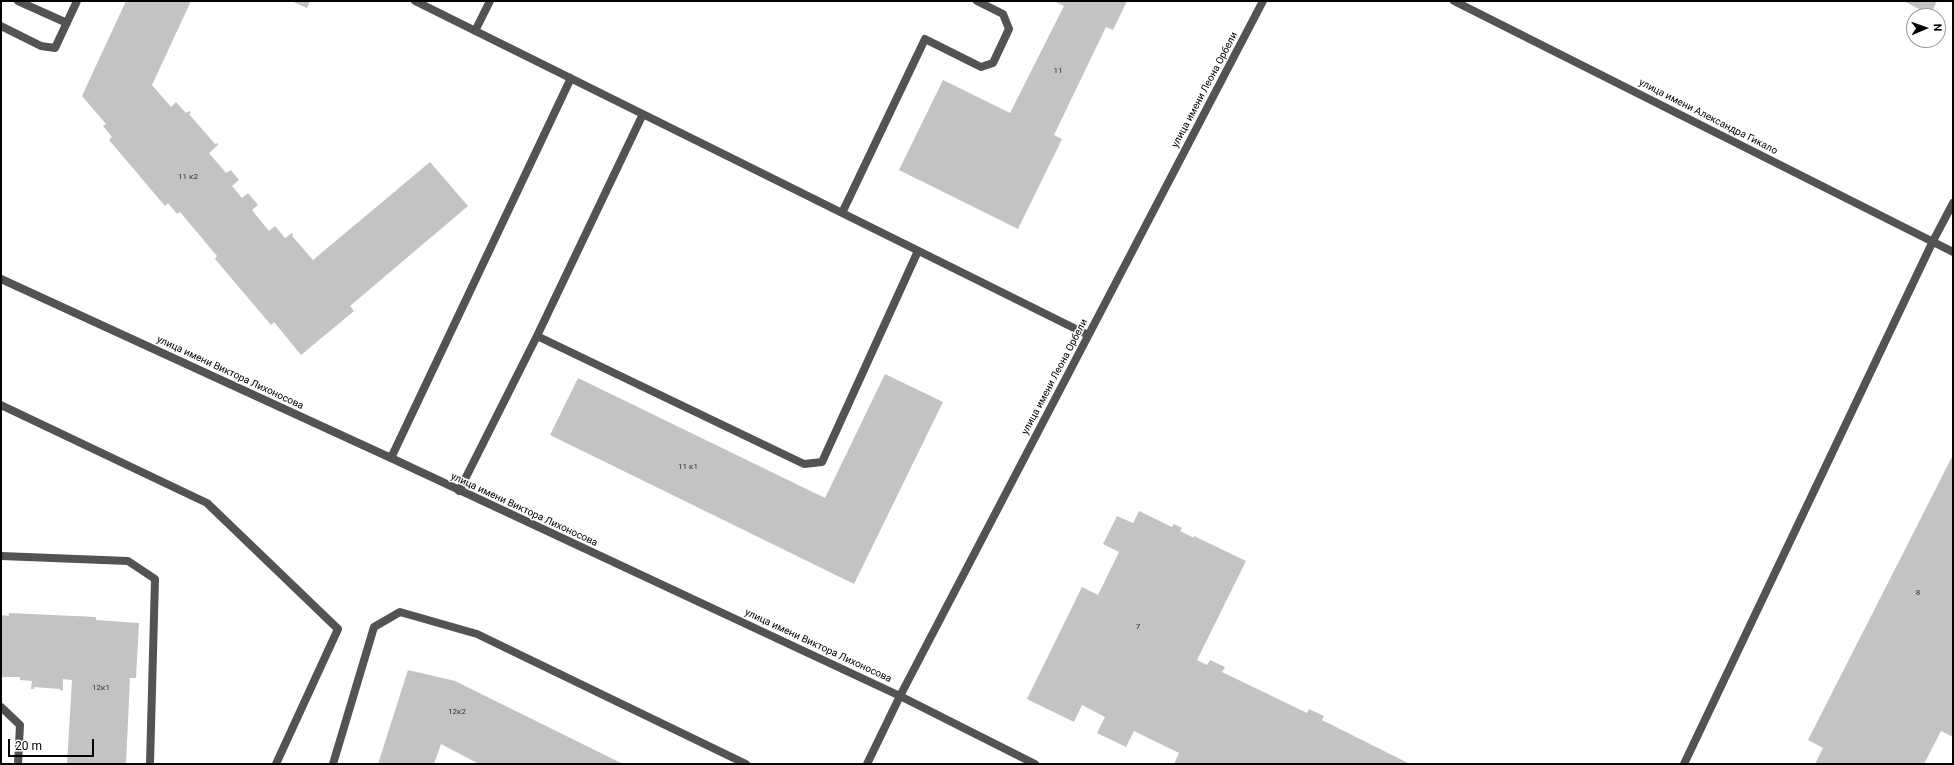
<!DOCTYPE html>
<meta charset="utf-8">
<style>
body{margin:0}
#map{position:relative;width:1954px;height:765px;overflow:hidden;background:#fff;font-family:Roboto,sans-serif}
canvas{display:block}
.frame{position:absolute;inset:0;border:2px solid #000;pointer-events:none}
.north{position:absolute;left:1906px;top:8px;width:40px;height:40px;box-sizing:border-box;background:#fff;border:1px solid #999;border-radius:50%;rotate:88deg;font-size:11px;font-weight:700;line-height:16px;text-align:center;color:#000}
.north::after{content:'';display:block;margin:auto;width:14px;height:18px;background:#000;clip-path:polygon(50% 0,100% 100%,50% 72%,0 100%)}
.scale{position:absolute;left:8px;top:739px;width:86px;height:18px;box-sizing:border-box;border:2px solid #000;border-top:0;padding-left:5px;font-size:12px;line-height:14px;white-space:nowrap;color:#000;-webkit-text-stroke:3px #fff;paint-order:stroke}
</style>
<div id="map">
<canvas width="1954" height="765"></canvas>
<div class="frame"></div>
<div class="north">N</div>
<div class="scale">20 m</div>
</div>
<script>
const context = document.querySelector('canvas').getContext('2d');
context.lineJoin = 'round';
function fillPath(path, color) { context.fillStyle = color; context.fill(path, 'evenodd'); }
const toPath = rows => new Path2D(rows.map(r => 'M' + r).join(''));
function stroke(path, color, width, dash) { context.strokeStyle = color; context.lineWidth = width; context.lineCap = dash ? 'butt' : 'round'; context.setLineDash(dash || []); context.stroke(path); }
function drawText(font, color, halo, rows, align = 'center') {
  context.font = font + ' Roboto,sans-serif'; context.lineWidth = 3; context.setLineDash([]); context.textBaseline = 'middle'; context.strokeStyle = halo; context.fillStyle = color; for (const [text, x, y, turn = 0] of rows) {
    context.save(); context.translate(x, y); context.rotate((+turn || 0) * Math.PI / 180); context.textAlign = isNaN(turn) ? turn : align; if (halo) context.strokeText(text, 0, 0); context.fillText(text, 0, 0); context.restore();
  }
}
const building = toPath([
 [126,1,191,1,152,85,171,107,176,102,186,113,189,111,191,113,189,114,215,144,217,143,218,145,209,153,226,173,231,170,239,180,232,186,242,198,248,193,258,205,252,210,269,231,275,226,285,238,292,233,293,235,292,236,313,260,430,162,468,206,350,306,354,311,301,355,274,322,271,325,215,259,217,256,180,212,177,214,168,203,165,206,109,140,112,137,103,126,106,124,82,96],
 [291,1,310,1,307,8],
 [1054,1,1127,1,1113,30,1106,27,1054,135,1062,139,1018,229,899,170,943,80,1010,113,1064,6],
 [1904,1,1937,1,1930,15],
 [885,374,943,402,854,584,550,435,578,378,825,498],
 [1953,455,1953,737,1941,731,1924,764,1815,764,1823,748,1808,740],
 [1139,511,1172,527,1174,524,1182,528,1180,531,1194,538,1194,536,1246,561,1197,660,1207,665,1210,660,1225,667,1222,672,1307,713,1309,709,1324,716,1322,720,1410,764,1174,764,1179,753,1134,731,1126,747,1097,733,1105,717,1082,705,1074,722,1027,699,1082,587,1098,595,1119,552,1103,544,1117,516,1133,523],
 [9,613,96,617,96,620,139,623,136,678,130,678,126,764,67,764,72,680,63,679,63,690,60,691,60,689,34,687,34,689,31,689,32,681,20,680,20,677,1,677,1,615,9,616],
 [408,670,455,681,623,764,479,764,441,744,434,764,378,764]
]);
const service = toPath([
 [18,1,67,23],
 [415,1,1088,335],
 [1,26,41,46,55,48,77,1],
 [475,31,490,1],
 [842,213,925,39,981,67,993,63,1009,29,1003,14,977,1],
 [537,336,804,464,822,462,918,251],
 [1,405,207,503,338,629,276,764],
 [391,458,571,78],
 [459,491,537,336,643,114],
 [1,556,128,561,155,579,150,764],
 [1,707,20,725,18,764],
 [333,764,374,627,400,612,477,634,746,764],
 [1684,764,1933,241]
]);
const minor = toPath([
 [1454,1,1953,252],
 [1933,241,1953,203],
 [1,279,391,458,900,696,1035,764],
 [867,764,900,696,1263,1]
]);
const numberNames = [
 ["11",1058,71],
 ["11 к2",188,177],
 ["11 к1",688,467],
 ["8",1918,593],
 ["7",1138,627],
 ["12к1",101,688],
 ["12к2",457,712]
];
const streetNames = [
 ["улица имени Леона Орбели",1205,90,-62],
 ["улица имени Александра Гикало",1708,117,27],
 ["улица имени Виктора Лихоносова",230,373,25],
 ["улица имени Леона Орбели",1055,377,-62],
 ["улица имени Виктора Лихоносова",524,510,25],
 ["улица имени Виктора Лихоносова",818,646,25]
];
fillPath(building, '#c3c3c3');
stroke(service, '#535353', 8);
stroke(minor, '#535353', 8);
drawText('8px', '#313131', null, numberNames);
drawText('10px', '#000', '#fff', streetNames);
</script>
